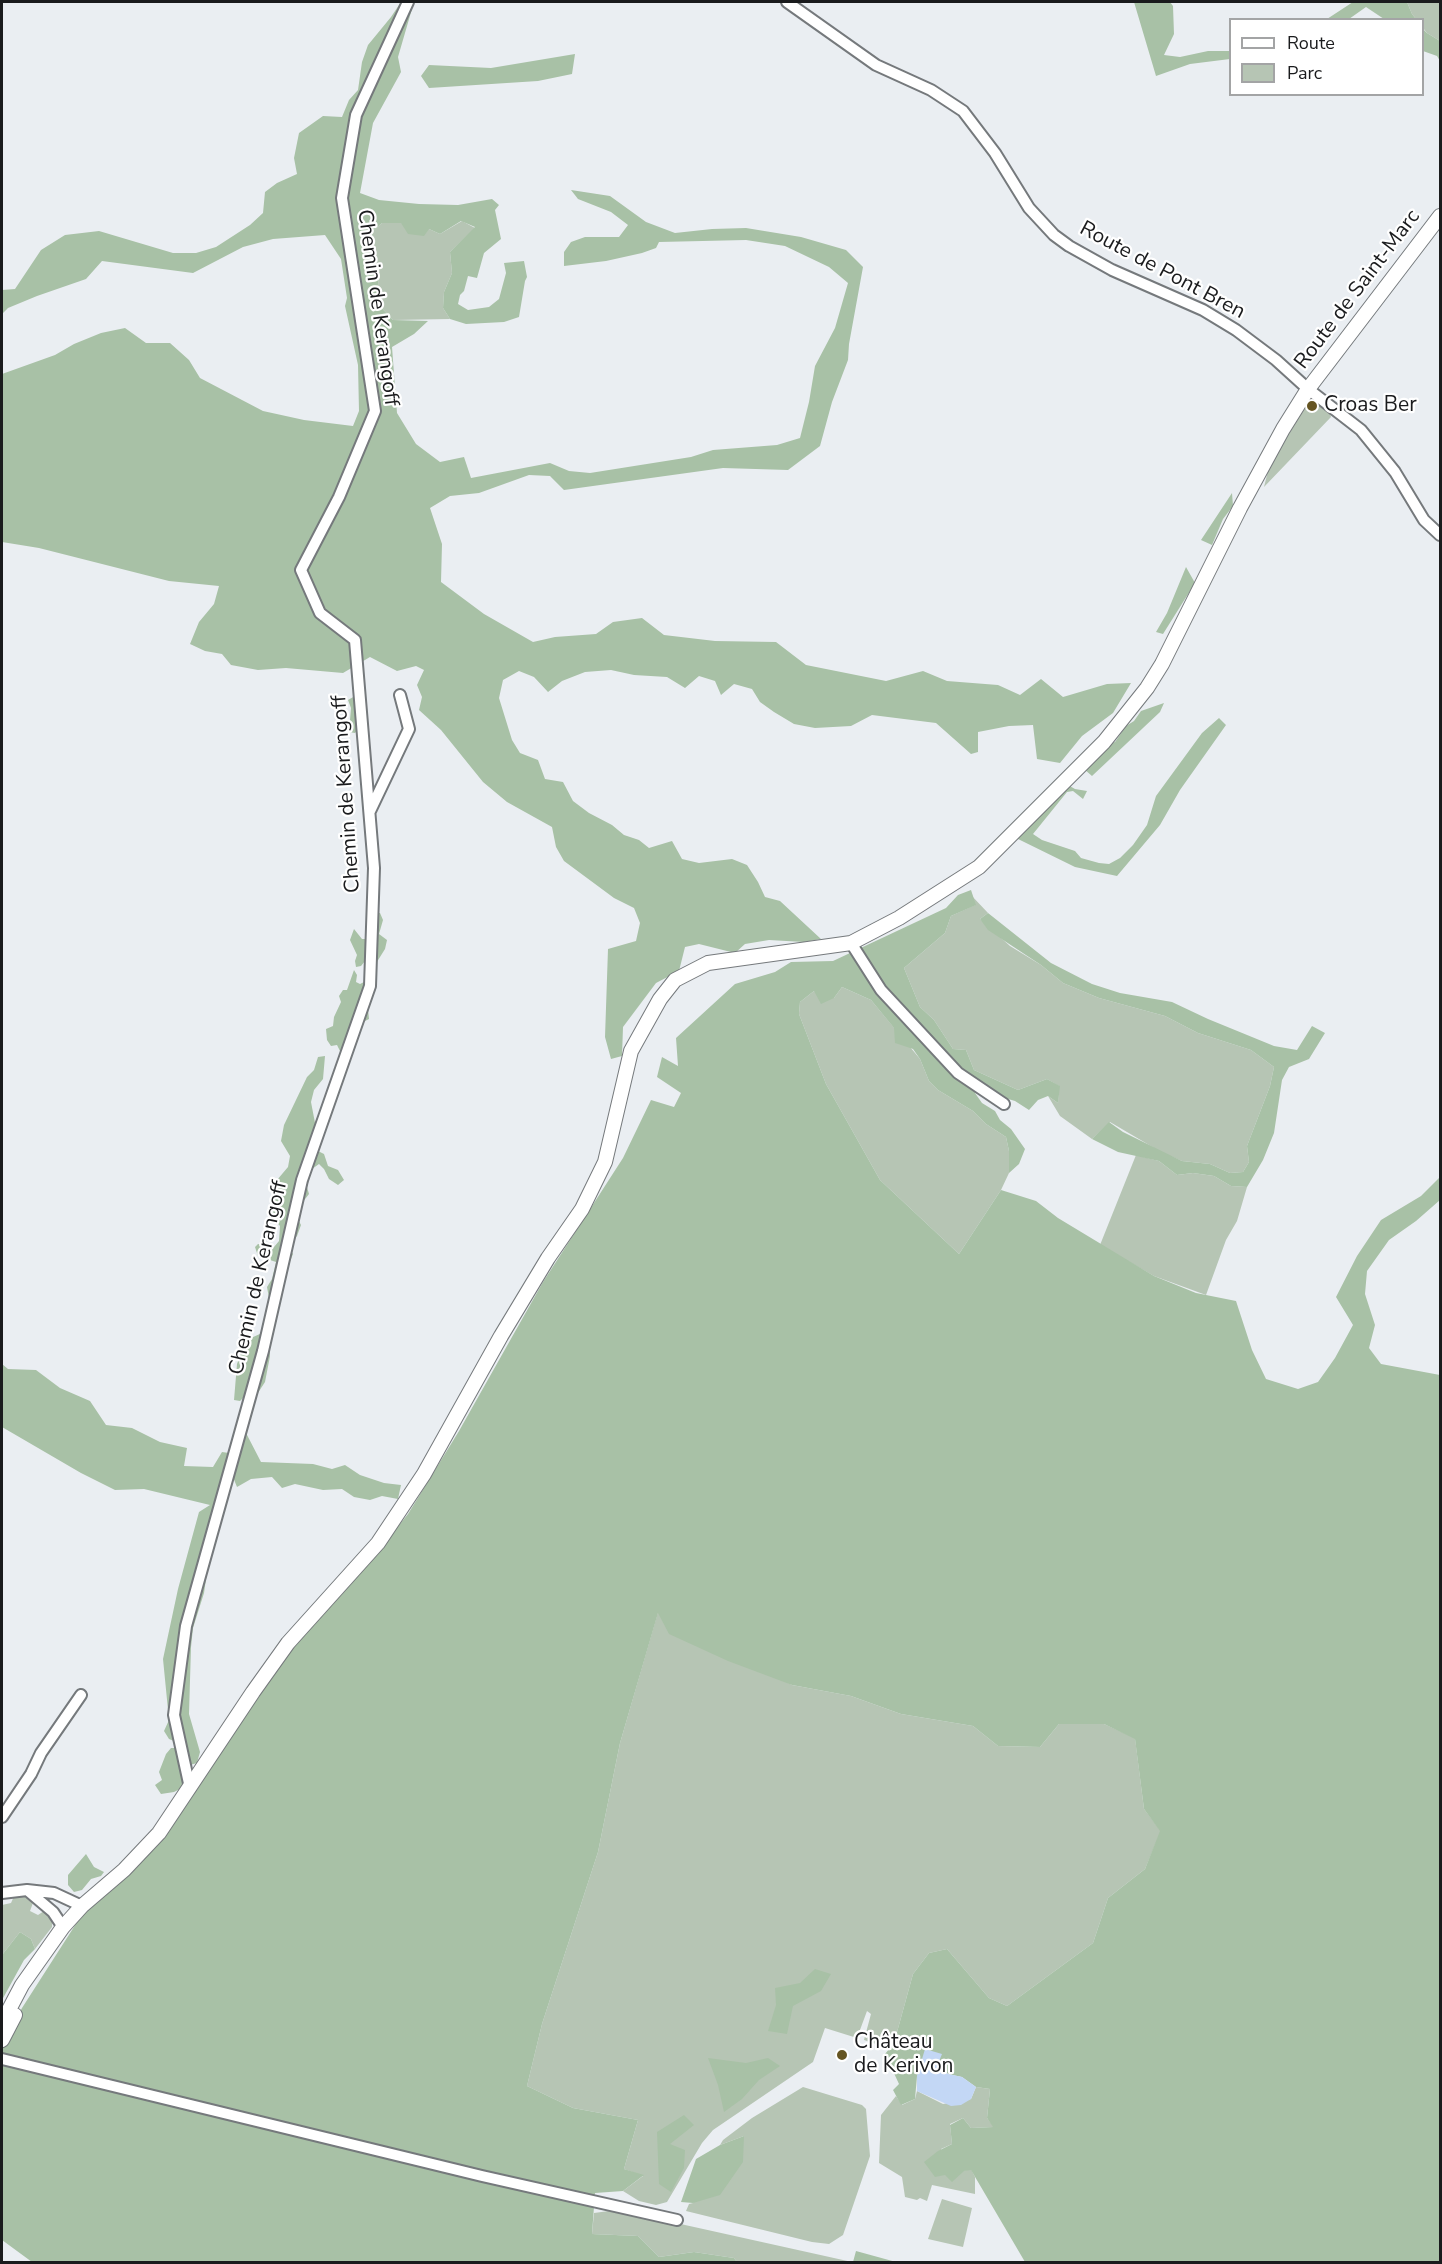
<!DOCTYPE html>
<meta charset="utf-8">
<style>
body{margin:0}
#map{position:relative;width:1442px;height:2264px;overflow:hidden;background:#eaeef2;font-family:"Nunito Sans",sans-serif}
canvas{display:block}
.frame{position:absolute;inset:0;border:3px solid #1a1b1d;pointer-events:none}
.legend{position:absolute;left:1229px;top:18px;width:195px;height:78px;box-sizing:border-box;background:#fff;border:2px solid #a3a4a5;margin:0;padding:8px 10px;list-style:none;font-size:18px;color:#1a1b1d}
.legend li{display:flex;align-items:center;gap:12px;height:30px}
.legend b{width:30px;border:2px solid #a3a4a5}
</style>
<div id="map">
<canvas width="1442" height="2264"></canvas>
<div class="frame"></div>
<ul class="legend">
<li><b style="height:8px;background:#fff"></b>Route</li>
<li><b style="height:16px;background:#b6c5b4"></b>Parc</li>
</ul>
</div>
<script>
const context = document.querySelector('canvas').getContext('2d');
context.lineJoin = 'round';
function fillPath(path, color) { context.fillStyle = color; context.fill(path, 'evenodd'); }
const toPath = rows => new Path2D(rows.map(r => 'M' + r).join(''));
function stroke(path, color, width, dash) { context.strokeStyle = color; context.lineWidth = width; context.lineCap = dash ? 'butt' : 'round'; context.setLineDash(dash || []); context.stroke(path); }
function drawText(font, color, halo, rows, align = 'center') {
  context.font = font + ' "Nunito Sans",sans-serif'; context.lineWidth = 4.5; context.setLineDash([]); context.textBaseline = 'middle'; context.strokeStyle = halo; context.fillStyle = color; for (const [text, x, y, turn = 0] of rows) {
    context.save(); context.translate(x, y); context.rotate((+turn || 0) * Math.PI / 180); context.textAlign = isNaN(turn) ? turn : align; if (halo) context.strokeText(text, 0, 0); context.fillText(text, 0, 0); context.restore();
  }
}
const green = toPath([
 [1407,2,1440,2,1440,41,1427,33,1423,28,1422,20,1416,19,1412,14],
 [462,221,475,228,450,252,452,273,444,292,443,308,450,319,393,320,377,303,379,267,373,253,373,231,382,223,401,223,429,229,440,234],
 [1314,402,1330,413,1331,417,1264,487,1268,471,1288,435,1308,403],
 [971,895,988,913,980,919,1010,946,1041,965,1063,983,1099,998,1165,1016,1198,1033,1251,1050,1274,1067,1270,1086,1247,1146,1249,1162,1243,1172,1230,1173,1210,1164,1182,1161,1161,1152,1110,1122,1092,1139,1060,1116,1048,1096,1058,1103,1059,1086,1047,1079,1018,1090,974,1070,966,1050,953,1049,934,1020,920,1007,904,968,945,933,951,916,975,905],
 [842,987,871,1000,920,1059,929,1081,938,1090,973,1111,986,1124,1006,1137,1009,1151,1009,1173,1001,1190,959,1254,880,1180,826,1084,799,1014,800,1002,814,991,834,998],
 [1136,1155,1159,1161,1177,1175,1193,1173,1214,1176,1231,1186,1247,1187,1237,1221,1226,1240,1206,1295,1154,1276,1100,1245],
 [658,1612,792,1685,851,1696,901,1714,973,1726,998,1746,1040,1747,1059,1724,1104,1724,1135,1738,1144,1809,1161,1831,1145,1869,1108,1898,1093,1943,1007,2006,989,1998,947,1949,929,1953,913,1974,894,2043,885,2047,864,2040,871,2014,867,2011,857,2038,825,2028,813,2062,713,2130,702,2143,667,2202,656,2205,639,2201,623,2191,643,2176,624,2169,638,2120,573,2108,527,2086,542,2024,598,1852,620,1743],
 [15,1894,34,1900,30,1911,38,1915,44,1911,52,1916,52,1927,35,1949,31,1939,20,1932,2,1955,2,1905,11,1903],
 [803,2087,862,2105,866,2109,870,2156,843,2235,829,2244,812,2242,686,2211,689,2204,693,2203,744,2136,720,2145,723,2140,752,2118],
 [976,2087,990,2089,987,2118,994,2127,971,2128,963,2118,950,2124,952,2144,941,2149,945,2175,971,2169,975,2177,975,2194,932,2185,927,2201,920,2198,917,2200,905,2197,902,2177,879,2163,881,2115,896,2096,902,2105,915,2099,917,2091,943,2104,971,2099],
 [942,2199,972,2208,963,2247,928,2239],
 [609,2211,640,2215,852,2262,737,2262,734,2258,694,2252,659,2257,638,2236,592,2234,594,2213]
]);
const forest = toPath([
 [401,2,414,2,398,57,401,72,373,123,360,193,379,200,419,204,458,205,492,199,499,205,495,210,501,239,484,253,477,278,468,276,464,291,460,295,458,304,468,310,489,307,499,299,506,273,504,263,524,261,527,277,525,281,519,317,504,322,466,324,450,319,443,308,444,292,452,273,450,252,475,227,461,221,440,234,429,229,424,236,408,234,401,223,382,223,373,231,373,253,379,267,377,303,393,320,428,321,414,334,392,347,397,413,416,444,440,462,464,457,471,478,550,463,569,471,590,473,691,457,713,450,777,445,800,438,809,402,815,366,835,328,848,283,829,267,785,246,746,240,659,242,656,248,642,253,606,261,564,266,564,252,571,242,585,237,619,237,628,225,611,212,578,199,571,190,610,196,646,222,675,233,712,229,746,228,801,237,846,250,863,267,849,344,848,360,832,402,820,446,788,470,723,468,564,490,550,476,529,475,479,493,450,496,430,508,442,544,441,582,484,614,533,642,555,637,596,634,613,622,642,618,664,635,715,641,776,642,806,665,886,681,923,671,947,681,998,685,1020,695,1041,679,1063,697,1107,684,1131,683,1113,713,1082,736,1060,763,1037,759,1033,725,1009,726,978,732,978,752,971,754,936,723,872,715,851,726,815,728,794,724,774,712,760,702,752,689,734,684,721,695,715,681,699,676,685,688,667,677,634,675,611,670,585,672,562,681,548,692,534,677,519,671,503,680,499,698,512,740,520,753,538,760,545,779,563,782,573,801,589,813,612,825,624,835,639,840,649,848,672,841,682,859,699,863,732,859,747,865,758,882,765,897,780,901,821,939,804,942,769,940,745,944,735,953,699,944,685,947,679,971,656,983,623,1027,622,1056,611,1059,605,1037,608,949,636,941,640,923,634,908,614,898,564,861,556,847,552,827,507,802,483,782,441,730,419,710,422,697,417,685,424,670,416,666,397,671,370,657,343,673,286,668,258,670,231,665,222,654,205,651,190,644,199,622,214,604,219,586,169,581,39,548,2,542,2,374,55,355,74,344,101,333,125,328,146,343,170,343,189,360,200,378,263,411,304,420,353,426,359,411,358,365,345,306,347,298,341,259,325,235,273,239,243,247,193,273,102,261,86,279,37,296,8,308,2,314,2,290,15,289,41,250,65,235,99,231,173,253,196,253,216,247,250,225,263,213,265,192,277,183,297,174,294,158,299,133,323,116,342,117,349,100,358,90,362,62,368,45,391,17],
 [1134,2,1170,2,1173,6,1174,34,1164,55,1180,57,1208,51,1230,51,1230,59,1190,64,1156,76],
 [1353,2,1407,2,1412,14,1416,19,1384,19,1366,7,1349,19,1327,19],
 [1422,28,1427,33,1440,41,1440,61,1437,56,1423,51],
 [575,54,572,74,538,81,429,88,421,76,429,65,491,68],
 [1232,493,1233,506,1223,519,1212,545,1201,540],
 [1186,567,1195,583,1163,634,1156,632,1167,613],
 [355,696,365,699,367,712,365,721,355,733,349,732,351,708,348,700],
 [1164,703,1160,712,1092,776,1084,769,1108,744,1115,742,1126,726,1134,721,1141,711],
 [1219,718,1226,725,1180,790,1160,825,1117,876,1075,867,1018,839,1018,833,1027,830,1030,820,1038,813,1044,812,1052,798,1068,785,1075,789,1087,791,1083,799,1073,791,1067,792,1033,834,1042,840,1075,851,1081,858,1099,863,1109,864,1120,858,1133,845,1147,825,1156,796,1202,733],
 [971,890,976,905,951,916,945,933,904,968,920,1007,934,1020,953,1049,966,1050,974,1070,1018,1090,1047,1079,1060,1086,1058,1103,1048,1096,1038,1100,1029,1110,1015,1101,998,1096,975,1093,982,1103,995,1111,1000,1120,1011,1129,1025,1149,1019,1164,1009,1173,1009,1151,1006,1137,986,1124,973,1111,938,1090,929,1081,920,1059,913,1049,895,1043,894,1028,871,1000,842,987,834,998,821,1004,814,991,800,1002,799,1014,826,1084,880,1180,959,1254,1001,1190,1036,1201,1058,1218,1154,1276,1196,1293,1236,1301,1252,1350,1266,1379,1298,1389,1318,1382,1335,1358,1353,1325,1336,1297,1357,1256,1381,1220,1421,1196,1440,1177,1440,1200,1416,1221,1389,1240,1367,1271,1365,1294,1375,1325,1369,1348,1381,1364,1440,1375,1440,2262,1025,2262,971,2170,964,2171,952,2182,945,2175,935,2177,924,2162,938,2151,952,2144,950,2125,963,2118,971,2128,993,2127,987,2118,990,2089,976,2087,962,2077,948,2074,938,2064,917,2076,915,2099,901,2105,893,2090,899,2084,885,2054,894,2043,913,1974,929,1953,947,1949,989,1998,1007,2006,1093,1943,1108,1898,1145,1869,1160,1831,1144,1809,1135,1739,1104,1724,1059,1724,1040,1747,998,1746,973,1726,901,1714,851,1696,792,1685,728,1661,669,1634,658,1613,620,1743,598,1852,542,2024,527,2086,573,2108,638,2120,624,2169,644,2175,623,2191,595,2193,592,2234,638,2236,659,2257,694,2252,734,2258,737,2262,32,2262,2,2240,2,2048,5,2039,22,2008,81,1916,127,1871,289,1646,367,1565,408,1514,459,1431,543,1282,623,1158,651,1100,674,1107,681,1093,657,1077,662,1057,678,1066,676,1038,735,984,775,972,791,962,833,961,946,908,958,895],
 [378,913,380,913,383,920,379,934,387,940,385,949,375,965,375,986,368,1009,369,1019,365,1021,357,1030,342,1055,337,1045,331,1046,327,1040,326,1029,333,1026,334,1017,341,1002,339,996,343,990,347,990,354,970,357,975,356,982,360,984,366,981,368,965,365,961,361,966,356,967,355,961,357,955,350,940,354,929,362,939,368,939,369,918],
 [988,913,1051,963,1092,984,1120,993,1172,1002,1208,1019,1274,1046,1297,1050,1312,1026,1325,1033,1309,1059,1289,1067,1282,1080,1274,1133,1263,1160,1247,1187,1231,1186,1214,1176,1193,1173,1177,1175,1159,1161,1118,1152,1092,1139,1109,1122,1123,1132,1182,1161,1210,1164,1230,1173,1243,1172,1249,1162,1247,1146,1270,1086,1274,1067,1251,1050,1198,1033,1165,1016,1099,998,1063,983,1041,965,988,930,980,919],
 [325,1056,323,1079,314,1090,311,1102,316,1128,316,1150,324,1154,328,1166,338,1170,344,1180,338,1185,329,1179,324,1169,319,1164,312,1169,307,1187,309,1194,302,1203,298,1219,301,1225,297,1236,292,1242,290,1249,293,1254,283,1279,282,1299,277,1303,275,1328,269,1337,270,1356,265,1382,254,1399,246,1395,240,1401,234,1400,237,1364,243,1348,251,1338,262,1333,267,1316,269,1298,267,1287,272,1279,276,1262,258,1256,255,1247,258,1244,274,1247,279,1241,280,1226,273,1218,274,1202,277,1180,288,1167,290,1156,281,1141,284,1125,307,1077,314,1070,318,1057],
 [2,1364,8,1369,36,1370,60,1388,90,1401,106,1425,132,1428,160,1442,187,1448,184,1466,213,1467,222,1452,229,1453,246,1433,261,1462,313,1464,332,1469,345,1465,360,1475,384,1483,401,1485,398,1499,382,1496,370,1500,354,1497,342,1489,323,1490,295,1484,282,1488,272,1477,251,1479,237,1487,233,1477,208,1565,204,1593,193,1628,191,1647,189,1714,200,1752,197,1763,190,1765,182,1778,184,1787,174,1792,161,1794,155,1785,162,1780,159,1772,166,1754,171,1748,176,1748,174,1741,169,1739,164,1731,169,1720,163,1659,178,1589,199,1512,210,1505,144,1489,115,1490,81,1473,2,1427],
 [86,1854,94,1867,104,1872,101,1876,91,1879,82,1890,74,1892,68,1885,68,1875],
 [20,1932,31,1939,35,1949,24,1960,2,2000,2,1955],
 [815,1969,831,1974,821,1991,793,2006,787,2034,768,2031,776,2005,775,1988,800,1983],
 [708,2058,746,2063,768,2058,780,2066,759,2080,742,2099,724,2112,718,2085],
 [684,2115,694,2125,670,2144,685,2150,684,2168,671,2192,659,2184,657,2132],
 [744,2136,743,2162,720,2195,693,2203,681,2202,696,2159,720,2145],
 [856,2251,896,2262,853,2262]
]);
const water = toPath([
 [925,2049,942,2054,938,2064,948,2074,962,2077,976,2087,971,2099,961,2105,951,2106,917,2091,917,2076]
]);
const minor = toPath([
 [787,2,876,65,931,90,963,111,995,153,1029,208,1054,235,1069,246,1112,270,1203,310,1236,330,1276,360,1308,389,1361,430,1395,472,1424,520,1440,535],
 [370,811,409,729,400,695],
 [851,943,881,990,958,1073,1004,1104],
 [190,1788,174,1715,186,1626,263,1351,302,1180,370,986,374,868,355,640,320,613,301,570,339,497,375,411,342,198,356,115,408,2],
 [2,1817,31,1774,41,1753,81,1695],
 [2,1893,27,1890],
 [63,1927,53,1912,27,1890,54,1893,82,1906],
 [2,2059,482,2176,677,2220]
]);
const tertiary = toPath([
 [2,2023,22,1985,63,1927,82,1906,124,1870,159,1833,253,1692,288,1643,378,1543,424,1474,501,1336,548,1258,582,1209,605,1162,631,1051,660,999,675,980,708,963,851,943,899,918,979,867,1104,742,1147,688,1162,664,1240,508,1283,429,1308,389,1440,216],
 [2,2040,15,2015]
]);
const markers = [
 [1312,406,6,"#655522"],
 [842,2055,6,"#655522"]
];
const streetNames = [
 ["Route de Pont Bren",1162,271,28],
 ["Route de Saint-Marc",1358,290,-53],
 ["Chemin de Kerangoff",377,308,82],
 ["Chemin de Kerangoff",347,794,-94],
 ["Chemin de Kerangoff",259,1278,-77]
];
const poiNames = [
 ["Croas Ber",1324,406],
 ["Château",854,2043],
 ["de Kerivon",854,2067]
];
fillPath(green, '#b6c5b4');
fillPath(forest, '#a8c1a6');
fillPath(water, '#c3d7f5');
stroke(minor, '#75797c', 14);
stroke(tertiary, '#75797c', 16);
stroke(minor, '#fff', 10);
stroke(tertiary, '#fff', 14);
for (const [x, y, r, color] of markers) { const dot = new Path2D(); dot.arc(x, y, r, 0, 2 * Math.PI); context.fillStyle = color; context.fill(dot); stroke(dot, '#fff', 2); }
drawText('21px', '#1a1b1d', '#fff', streetNames);
drawText('21px', '#1a1b1d', '#fff', poiNames, 'left');
</script>
